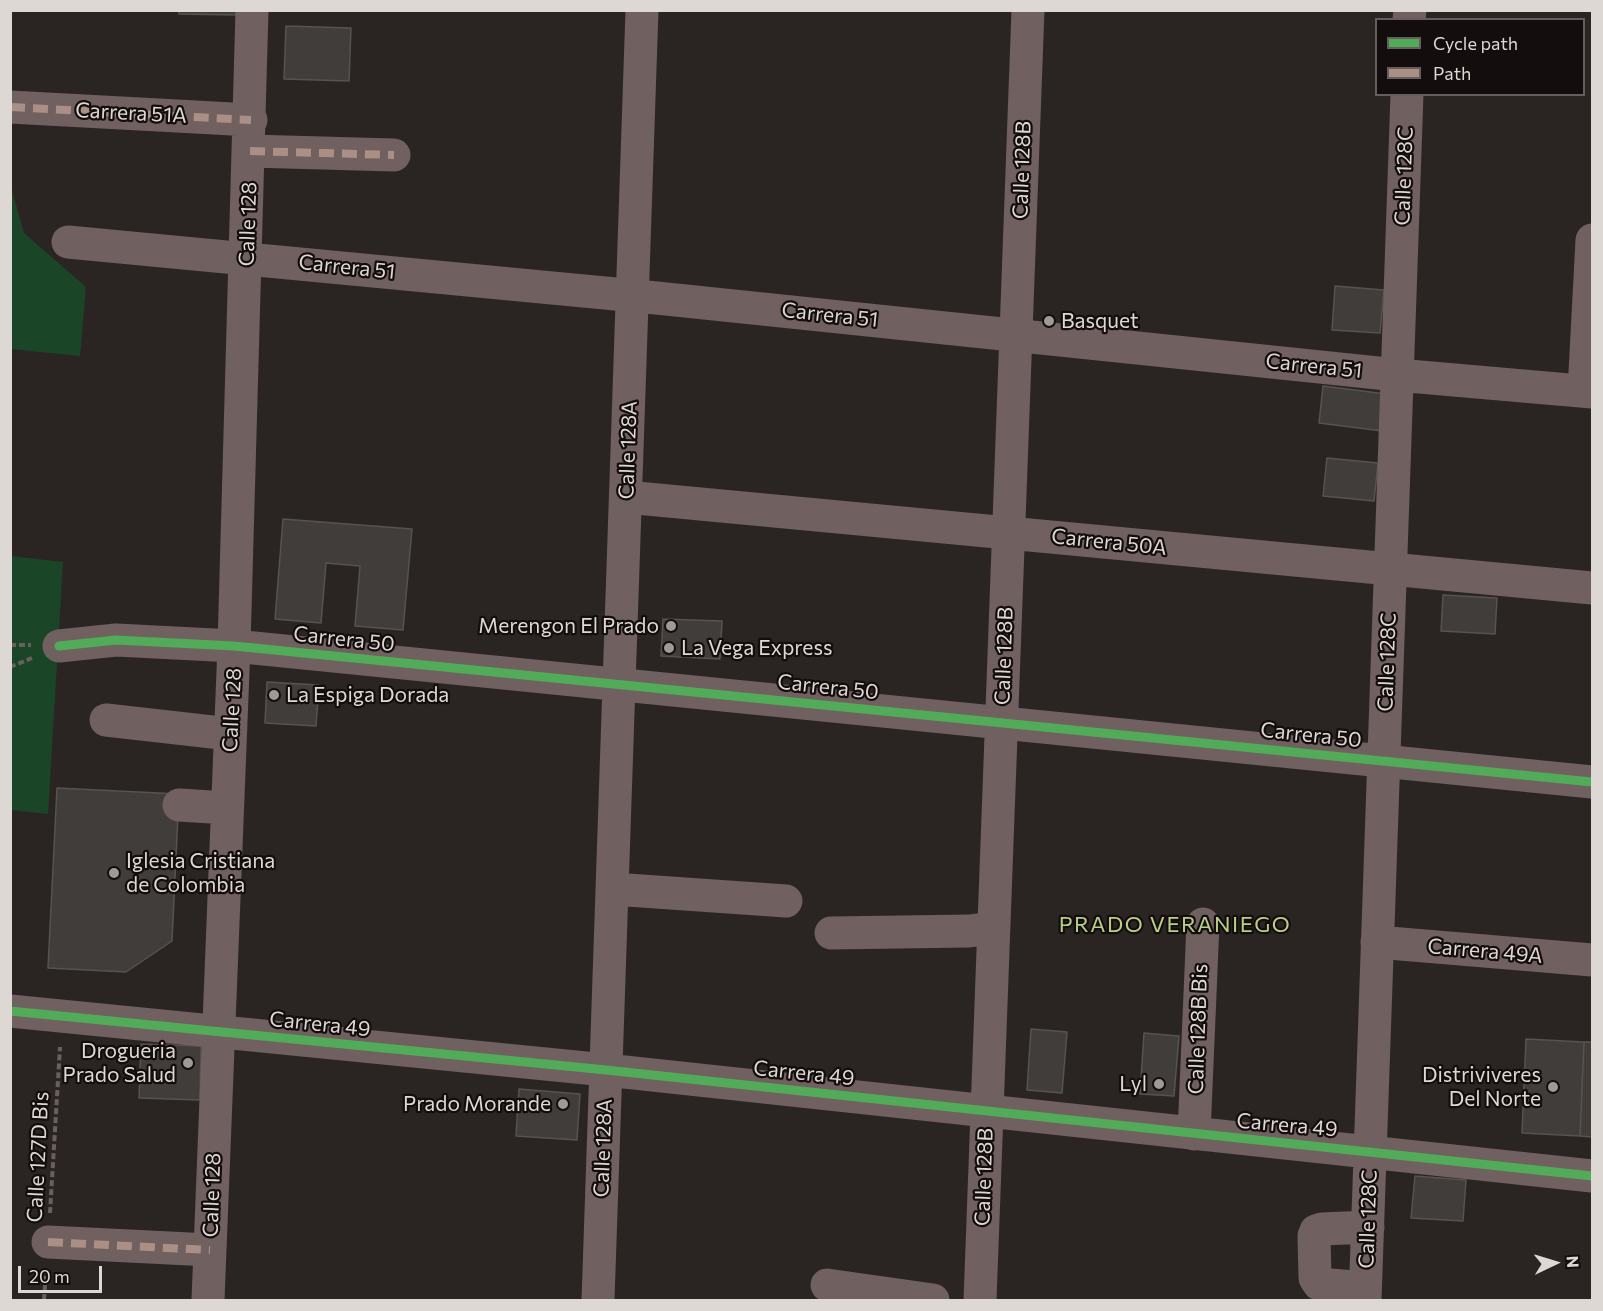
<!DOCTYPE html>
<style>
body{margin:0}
#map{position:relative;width:1603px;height:1311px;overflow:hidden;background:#2a2523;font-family:Commissioner,sans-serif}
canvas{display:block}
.frame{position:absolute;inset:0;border:12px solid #ded8d5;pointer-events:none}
.legend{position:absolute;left:1375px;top:18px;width:210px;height:78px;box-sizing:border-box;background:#130e0d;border:2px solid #645f5d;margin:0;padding:8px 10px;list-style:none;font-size:18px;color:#ded8d5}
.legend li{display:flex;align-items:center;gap:12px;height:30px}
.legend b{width:30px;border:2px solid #645f5d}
.north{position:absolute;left:1525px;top:1233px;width:60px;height:60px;-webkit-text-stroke:4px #130e0d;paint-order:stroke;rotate:86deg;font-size:16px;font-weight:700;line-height:24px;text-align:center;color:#ded8d5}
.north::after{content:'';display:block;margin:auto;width:21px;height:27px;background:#ded8d5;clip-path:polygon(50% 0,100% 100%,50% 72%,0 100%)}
.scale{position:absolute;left:18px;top:1266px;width:84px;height:27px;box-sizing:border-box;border:3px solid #ded8d5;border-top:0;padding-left:8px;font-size:18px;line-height:21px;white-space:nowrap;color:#ded8d5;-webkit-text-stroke:4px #130e0d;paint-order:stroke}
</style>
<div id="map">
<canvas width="1603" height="1311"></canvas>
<div class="frame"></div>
<ul class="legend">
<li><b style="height:8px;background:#51ab58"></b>Cycle path</li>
<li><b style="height:8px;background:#ac8f84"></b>Path</li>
</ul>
<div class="north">N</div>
<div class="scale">20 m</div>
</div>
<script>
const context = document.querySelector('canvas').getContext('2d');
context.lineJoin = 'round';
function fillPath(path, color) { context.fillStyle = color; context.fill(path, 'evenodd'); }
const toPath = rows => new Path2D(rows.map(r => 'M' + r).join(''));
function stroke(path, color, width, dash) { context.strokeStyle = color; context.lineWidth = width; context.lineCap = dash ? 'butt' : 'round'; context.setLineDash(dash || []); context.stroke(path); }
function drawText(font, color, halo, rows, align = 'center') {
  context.font = font + ' Commissioner,sans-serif'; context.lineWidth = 4.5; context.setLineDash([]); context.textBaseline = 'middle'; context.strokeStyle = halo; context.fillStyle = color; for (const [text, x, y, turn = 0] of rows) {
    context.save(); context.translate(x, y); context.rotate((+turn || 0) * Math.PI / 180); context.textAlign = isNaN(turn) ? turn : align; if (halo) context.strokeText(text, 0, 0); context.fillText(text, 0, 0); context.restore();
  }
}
const green = toPath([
 [10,184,24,233,86,287,80,356,11,349],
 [11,556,63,562,48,814,11,810]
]);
const building = toPath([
 [179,10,238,10,238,15,179,14,179,10],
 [286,26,351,28,349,81,284,79,286,26],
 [1335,286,1384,290,1380,333,1332,330,1335,286],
 [1323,386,1386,394,1382,431,1319,423,1323,386],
 [1327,458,1378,463,1374,501,1323,496,1327,458],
 [283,519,412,529,403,630,355,626,360,566,326,563,321,623,275,619,283,519],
 [1443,595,1497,598,1495,634,1441,631,1443,595],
 [663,619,722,621,720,659,661,656,663,619],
 [267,682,319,685,316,726,265,723,267,682],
 [57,788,179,794,172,941,126,972,48,968,57,788],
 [1031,1029,1067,1032,1062,1093,1027,1090,1031,1029],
 [1144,1033,1179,1036,1174,1096,1140,1094,1144,1033],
 [1526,1039,1584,1042,1580,1136,1522,1133,1526,1039],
 [1584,1042,1592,1042,1592,1137,1580,1136,1584,1042],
 [141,1044,201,1046,200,1100,139,1098,141,1044],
 [519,1089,580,1094,577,1140,516,1136,519,1089],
 [1415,1176,1466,1180,1463,1221,1411,1218,1415,1176]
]);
const path = toPath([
 [10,645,31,645],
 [10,667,32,658],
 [50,1213,60,1047],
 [44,1300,46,1271]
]);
const minor = toPath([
 [1409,20,1410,10],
 [10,107,251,120],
 [250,151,394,155],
 [68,242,647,297,1397,375,1592,392],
 [1584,391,1592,240],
 [626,497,1592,588],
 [59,646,116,640,234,646,1592,782],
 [106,720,230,734],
 [179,805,227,808],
 [613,889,786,901],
 [831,933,969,931,993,928],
 [1377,942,1592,960],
 [10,1011,606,1070,1592,1176],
 [1194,1134,1203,924],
 [48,1242,210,1250],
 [827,1285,933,1300],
 [1365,1288,1319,1284,1315,1278,1314,1236,1316,1231,1322,1229,1368,1227],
 [208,1300,234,646,252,10],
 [598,1300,642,10],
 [980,1300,1028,10],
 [1365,1300,1407,94]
]);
const quiet = toPath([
 [10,107,251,120],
 [250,151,394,155],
 [48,1242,210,1250]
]);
const cycleway = toPath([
 [59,646,116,640,234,646,1592,782],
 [10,1011,606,1070,1592,1176]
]);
const markers = [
 [1049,321,6,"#9f9997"],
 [671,626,6,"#9f9997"],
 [669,648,6,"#9f9997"],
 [274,695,6,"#9f9997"],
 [114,873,6,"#9f9997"],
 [188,1063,6,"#9f9997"],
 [1159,1084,6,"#9f9997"],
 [1553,1087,6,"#9f9997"],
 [563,1104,6,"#9f9997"]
];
const streetNames = [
 ["Carrera 51A",131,113,3],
 ["Calle 128B",1022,170,-88],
 ["Calle 128C",1404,176,-88],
 ["Calle 128",248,224,-88],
 ["Carrera 51",347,267,6],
 ["Carrera 51",830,315,6],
 ["Carrera 51",1314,366,6],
 ["Calle 128A",628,450,-88],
 ["Carrera 50A",1109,542,6],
 ["Carrera 50",344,639,6],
 ["Calle 128B",1004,656,-88],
 ["Calle 128C",1387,662,-88],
 ["Carrera 50",828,687,6],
 ["Calle 128",232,710,-87],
 ["Carrera 50",1311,735,6],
 ["Carrera 49A",1485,951,5],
 ["Carrera 49",320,1024,6],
 ["Calle 128B Bis",1198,1029,-88],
 ["Carrera 49",804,1073,6],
 ["Carrera 49",1287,1125,5],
 ["Calle 128A",603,1148,-88],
 ["Calle 127D Bis",38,1157,-87],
 ["Calle 128B",984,1177,-88],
 ["Calle 128",212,1195,-88],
 ["Calle 128C",1368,1219,-88]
];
const poiNames = [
 ["Basquet",1061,321,"left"],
 ["Merengon El Prado",659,626],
 ["La Vega Express",681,648,"left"],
 ["La Espiga Dorada",286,695,"left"],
 ["Iglesia Cristiana",126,861,"left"],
 ["de Colombia",126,885,"left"],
 ["Drogueria",176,1051],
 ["Prado Salud",176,1075],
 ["Distriviveres",1541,1075],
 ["Del Norte",1541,1099],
 ["Lyl",1147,1084],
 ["Prado Morande",551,1104]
];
const neighbourhoodNames = [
 ["PRADO VERANIEGO",1175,925]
];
fillPath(green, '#1a4627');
fillPath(building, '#413d3b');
stroke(building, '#575351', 1.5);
stroke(path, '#6a5f5e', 4, [6, 3]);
stroke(minor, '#70605f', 33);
stroke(quiet, '#ac8f84', 8, [15, 8]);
stroke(cycleway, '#51ab58', 9);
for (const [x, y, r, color] of markers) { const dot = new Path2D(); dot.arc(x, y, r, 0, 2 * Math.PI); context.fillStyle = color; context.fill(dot); stroke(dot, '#130e0d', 2); }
drawText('21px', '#ded8d5', '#130e0d', streetNames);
drawText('21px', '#ded8d5', '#130e0d', poiNames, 'right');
context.letterSpacing = '1.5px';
drawText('22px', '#bacf85', '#130e0d', neighbourhoodNames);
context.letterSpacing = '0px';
</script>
